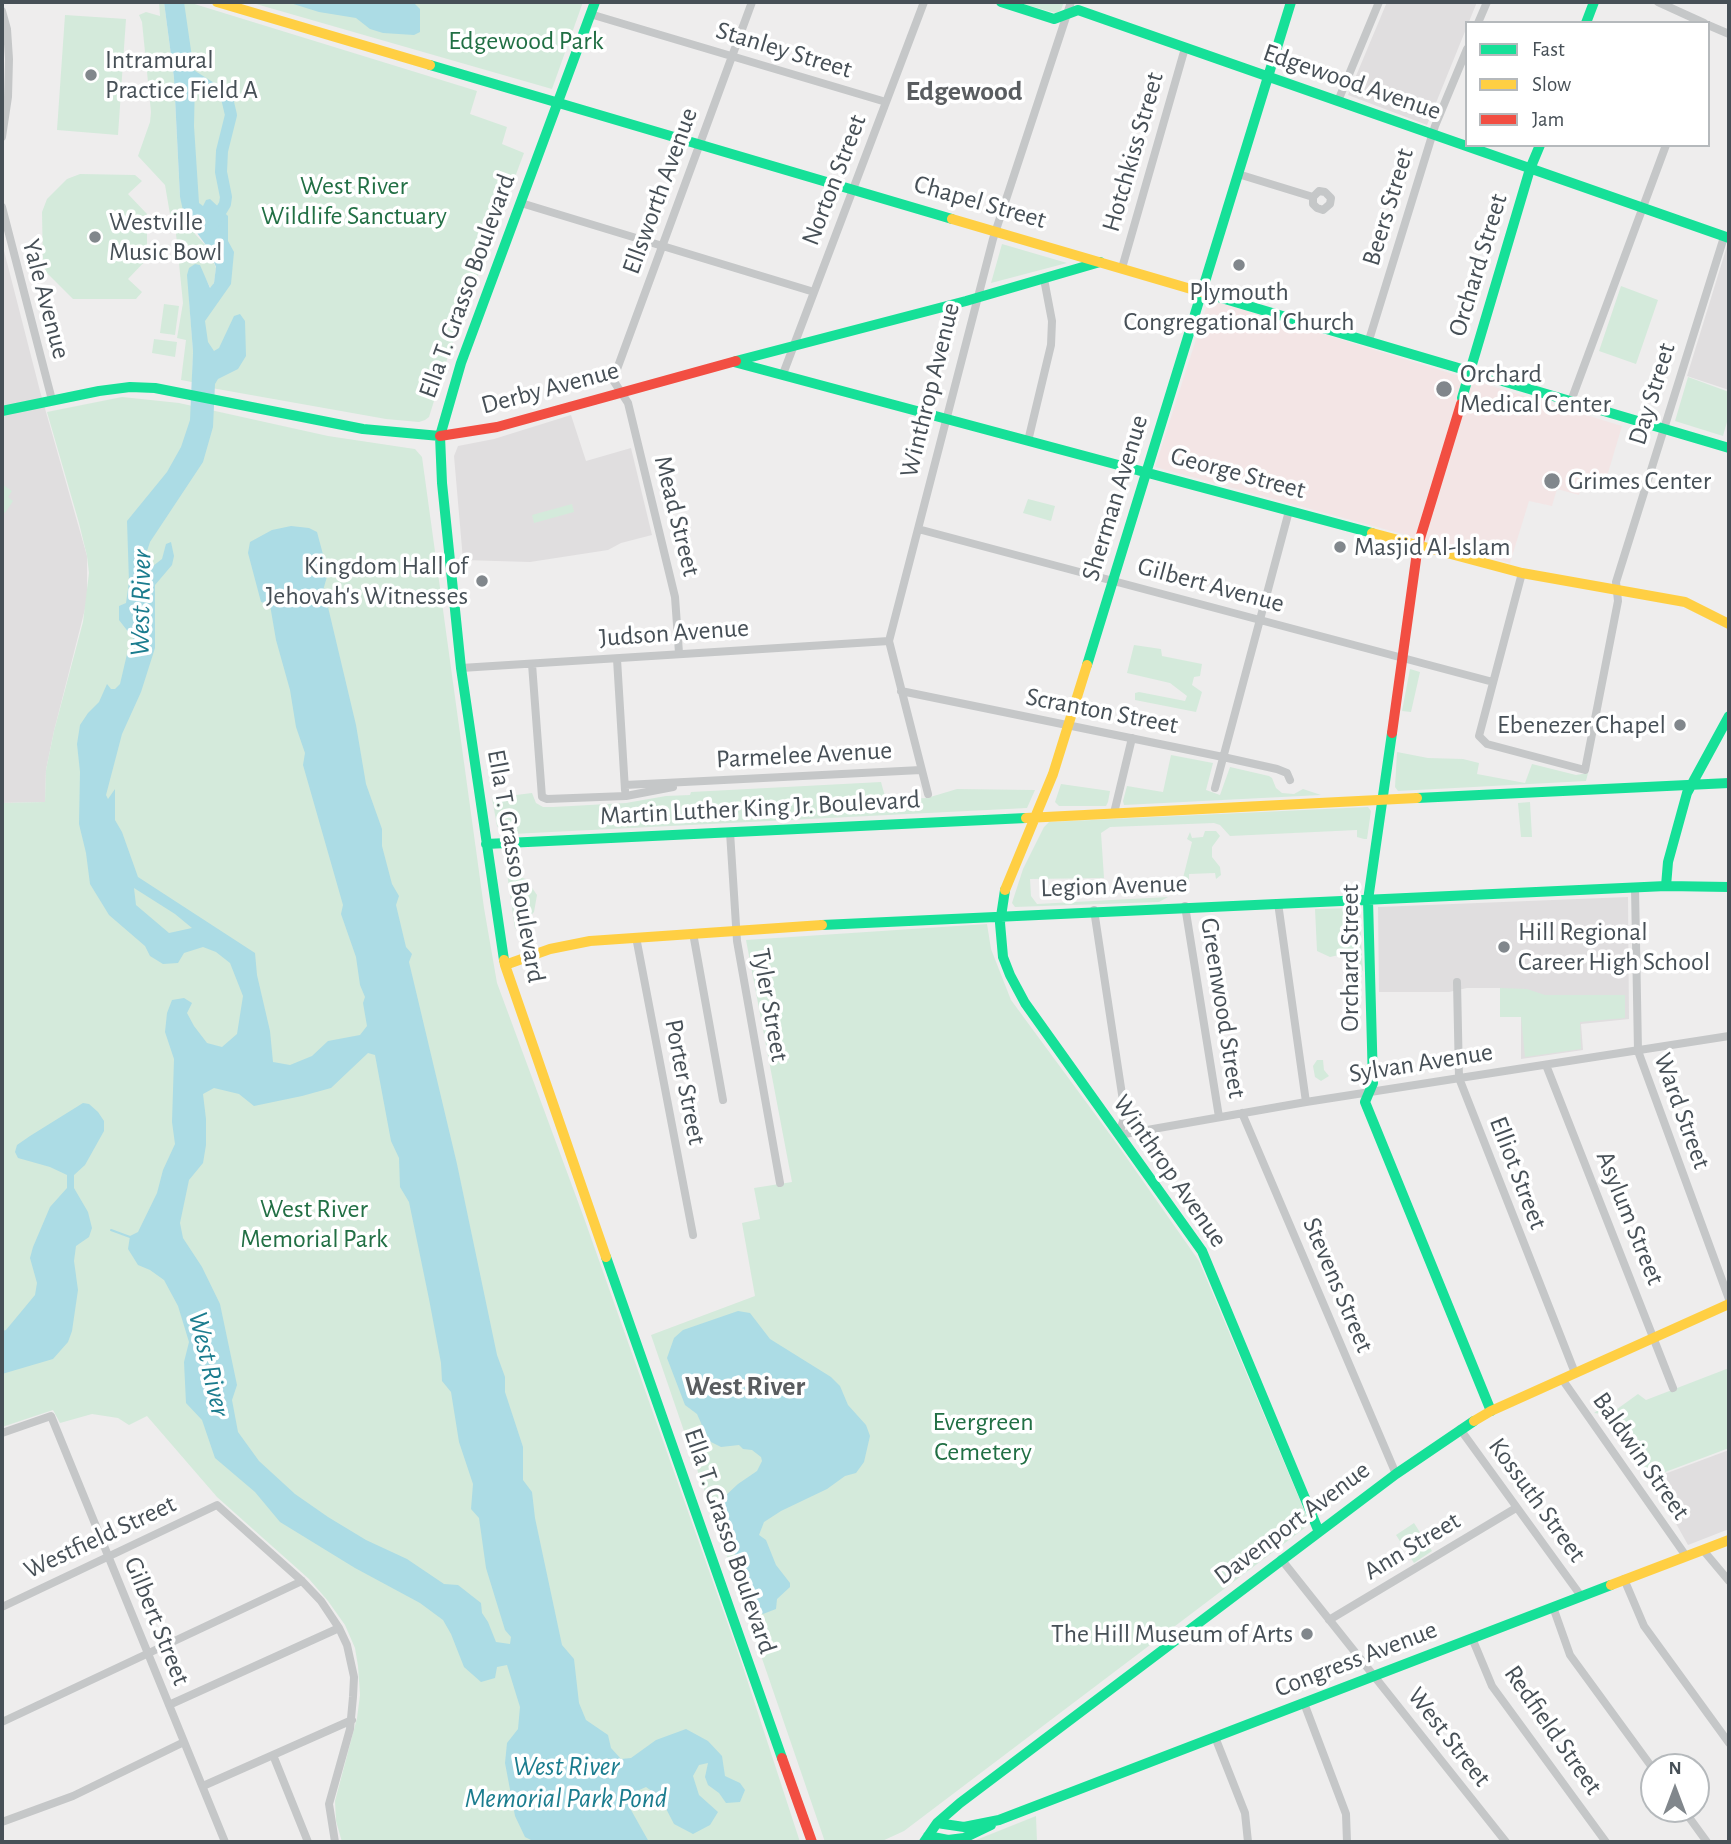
<!DOCTYPE html>
<style>
body{margin:0}
#map{position:relative;width:1731px;height:1844px;overflow:hidden;background:#eeeded;font-family:"Alegreya Sans",sans-serif}
canvas{display:block}
.frame{position:absolute;inset:0;border:4px solid #475057;pointer-events:none}
.legend{position:absolute;left:1465px;top:21px;width:245px;height:126px;box-sizing:border-box;background:#fff;border:2px solid #b5b9bc;margin:0;padding:9px 12px;list-style:none;font-size:21px;color:#475057}
.legend li{display:flex;align-items:center;gap:14px;height:35px}
.legend b{width:35px;border:2px solid #b5b9bc}
.north{position:absolute;left:1640px;top:1753px;width:70px;height:70px;box-sizing:border-box;background:#fff;border:2px solid #b5b9bc;border-radius:50%;rotate:0deg;font-size:19px;font-weight:700;line-height:28px;text-align:center;color:#475057}
.north::after{content:'';display:block;margin:auto;width:24px;height:32px;background:#81878c;clip-path:polygon(50% 0,100% 100%,50% 72%,0 100%)}
</style>
<div id="map">
<canvas width="1731" height="1844"></canvas>
<div class="frame"></div>
<ul class="legend">
<li><b style="height:9px;background:#16e098"></b>Fast</li>
<li><b style="height:9px;background:#ffcf43"></b>Slow</li>
<li><b style="height:9px;background:#f24e42"></b>Jam</li>
</ul>
<div class="north">N</div>
</div>
<script>
const context = document.querySelector('canvas').getContext('2d');
context.lineJoin = 'round';
function fillPath(path, color) { context.fillStyle = color; context.fill(path, 'evenodd'); }
const toPath = rows => new Path2D(rows.map(r => 'M' + r).join(''));
function stroke(path, color, width, dash) { context.strokeStyle = color; context.lineWidth = width; context.lineCap = dash ? 'butt' : 'round'; context.setLineDash(dash || []); context.stroke(path); }
function drawText(font, color, halo, rows, align = 'center') {
  context.font = font + ' "Alegreya Sans",sans-serif'; context.lineWidth = 7; context.setLineDash([]); context.textBaseline = 'middle'; context.strokeStyle = halo; context.fillStyle = color; for (const [text, x, y, turn = 0] of rows) {
    context.save(); context.translate(x, y); context.rotate((+turn || 0) * Math.PI / 180); context.textAlign = isNaN(turn) ? turn : align; if (halo) context.strokeText(text, 0, 0); context.fillText(text, 0, 0); context.restore();
  }
}
const education = toPath([
 [1387,2,1477,2,1427,125,1348,95],
 [2,243,40,391,87,556,87,601,54,731,46,770,45,802,2,803],
 [1727,246,1729,247,1729,390,1687,376],
 [571,415,586,461,631,448,652,535,621,543,608,550,530,562,463,560,454,456,458,446,494,439],
 [1628,897,1629,1019,1581,1024,1583,1050,1521,1059,1521,1017,1500,1017,1500,988,1467,988,1449,992,1379,992,1378,907],
 [1729,1450,1729,1529,1688,1545,1651,1479]
]);
const medical = toPath([
 [1209,299,1622,426,1605,483,1584,477,1579,495,1557,489,1552,506,1529,501,1510,563,1155,467]
]);
const green = toPath([
 [159,2,164,2,174,78,180,197,195,234,208,248,216,268,214,283,211,289,203,274,189,298,193,352,192,382,181,380,186,340,177,338,183,303,175,224,171,220,165,185,138,156,150,122,151,112,142,22,139,15,146,12,160,16],
 [177,2,188,2,477,91,470,114,507,127,502,144,524,153,449,353,429,417,425,420,419,422,386,419,206,387,198,327,220,285,224,258,195,208],
 [249,2,583,2,552,89],
 [1015,2,1064,2,1061,10,1056,13],
 [65,15,126,19,118,135,57,130],
 [80,174,135,175,142,181,128,194,147,214,147,259,128,279,142,292,136,299,73,299,43,269,42,212,47,199,67,179],
 [1002,244,1067,263,991,283],
 [1621,286,1658,300,1636,364,1599,351],
 [164,304,179,306,175,335,160,333],
 [154,339,177,342,175,357,152,353],
 [1688,377,1729,392,1729,415,1723,436,1675,421],
 [122,397,179,403,328,436,408,448,415,449,422,457,484,908,497,983,584,1218,741,1661,800,1842,342,1842,336,1821,335,1801,357,1718,360,1695,358,1666,355,1648,345,1625,328,1601,309,1579,217,1497,147,1416,129,1425,118,1418,92,1414,60,1423,53,1410,2,1427,2,803,45,802,46,770,54,731,83,622,89,573,87,556,79,523,47,412],
 [2,484,12,491,8,497,13,501,5,513,2,511],
 [1028,499,1055,506,1051,521,1023,513],
 [572,504,574,512,534,523,532,515],
 [1134,645,1161,649,1162,656,1202,664,1200,676,1194,677,1192,685,1202,692,1196,712,1135,700,1135,693,1139,692,1185,701,1187,696,1170,683,1127,673],
 [1410,669,1420,672,1411,712,1402,711],
 [1397,752,1428,758,1463,759,1479,763,1477,774,1525,783,1532,764,1576,775,1588,773,1586,781,1398,791,1395,787],
 [1171,755,1213,763,1206,790,1220,795,1230,767,1269,776,1272,778,1276,788,1282,793,1294,794,1303,789,1321,795,1124,805,1123,801,1127,786,1163,792],
 [881,782,886,800,927,798,957,789,1035,790,1027,808,512,834,503,832,497,826,492,798,532,793,536,803,543,807,553,807,626,803,666,796,690,795,691,792],
 [1061,784,1110,791,1108,802,1106,806,1059,806,1055,802],
 [1530,802,1532,837,1521,837,1518,803],
 [1368,807,1371,811,1367,839,1364,839,1357,837,1357,830,1230,836,1220,825,1214,823,1110,827,1101,833,1104,878,1030,879,1031,896,1037,904,1168,897,1159,902,1015,907,1012,903,1023,869,1044,827,1049,822],
 [1205,831,1216,831,1220,836,1212,847,1212,857,1220,867,1221,875,1216,879,1215,873,1189,874,1189,880,1178,880,1177,878,1183,878,1192,842,1187,839,1190,832,1192,838,1203,837],
 [507,873,526,879,537,895,534,912,523,924,515,929],
 [1357,908,1359,909,1363,971,1353,965,1352,952,1346,950,1339,955,1330,957,1317,951,1315,909],
 [987,924,991,949,1011,1000,1117,1144,1199,1261,1310,1524,904,1831,880,1842,825,1842,651,1335,755,1296,742,1223,760,1219,754,1188,792,1182,746,940],
 [1500,988,1527,989,1545,995,1625,995,1625,1018,1580,1022,1581,1049,1525,1057,1521,1017,1500,1017],
 [1317,1060,1323,1060,1324,1070,1329,1076,1321,1081,1315,1077,1313,1066],
 [1729,1368,1729,1448,1652,1477,1609,1419,1603,1414,1594,1413,1607,1404,1613,1412,1638,1394,1646,1400],
 [1414,1523,1432,1551,1414,1563,1396,1535],
 [1036,1816,1037,1842,970,1842,976,1840]
]);
const water = toPath([
 [164,2,184,2,195,78,194,126,199,203,203,206,206,200,210,199,228,216,228,241,234,252,231,284,205,321,208,342,214,351,219,348,234,316,240,314,245,321,246,356,238,369,218,379,215,384,213,427,203,462,150,542,145,557,153,566,162,559,166,544,171,542,174,556,172,565,155,585,155,648,141,692,122,734,106,795,108,799,115,789,115,820,122,832,138,877,255,953,257,975,270,1031,273,1062,290,1065,312,1056,328,1041,360,1035,367,1026,363,1003,365,997,360,985,356,957,341,914,343,905,303,765,305,753,296,727,290,690,276,640,270,605,261,602,248,553,250,542,272,530,291,526,309,528,317,532,328,573,322,594,328,607,356,725,366,784,382,829,382,846,392,884,399,896,396,905,406,947,412,954,409,962,457,1164,497,1355,505,1377,505,1392,523,1447,523,1480,532,1492,535,1518,562,1645,574,1659,579,1703,586,1720,608,1735,611,1748,621,1759,631,1758,656,1740,686,1729,708,1741,722,1756,725,1776,740,1783,745,1790,740,1802,726,1803,719,1793,708,1785,705,1777,708,1763,699,1765,693,1776,699,1795,718,1812,710,1825,693,1834,674,1824,660,1797,646,1787,637,1791,631,1810,649,1842,535,1842,525,1837,515,1816,505,1763,507,1743,518,1729,520,1707,507,1665,497,1667,495,1678,481,1682,464,1667,451,1634,443,1620,420,1603,355,1568,280,1522,255,1492,215,1458,202,1420,186,1403,184,1362,189,1342,178,1306,164,1280,150,1270,138,1265,128,1249,130,1236,138,1232,157,1193,163,1170,175,1144,172,1122,174,1059,165,1032,167,1013,172,1000,184,998,192,1003,187,1013,194,1026,207,1043,222,1047,237,1034,243,996,230,963,216,952,203,947,184,953,178,963,163,964,150,956,145,946,109,915,90,884,86,853,79,824,80,772,77,744,80,725,88,713,99,702,107,684,111,689,115,689,120,684,127,654,133,648,133,638,119,620,119,606,126,603,129,582,127,521,167,472,181,447,190,420,193,352,187,275,189,268,195,264,200,265,210,288,214,283,216,267,208,248,184,215,180,197,174,78],
 [134,888,175,914,192,928,169,933,136,905],
 [368,1053,375,1055,391,1141,399,1158,400,1187,409,1202,429,1299,441,1363,442,1381,451,1392,459,1442,473,1484,471,1509,479,1518,486,1568,505,1630,511,1637,510,1644,496,1642,488,1622,482,1613,481,1603,458,1585,444,1584,407,1559,366,1540,328,1517,295,1494,259,1461,238,1432,232,1400,237,1385,220,1304,202,1267,183,1238,180,1223,189,1180,203,1163,206,1145,206,1119,203,1094,214,1088,239,1094,254,1106,302,1096,331,1088],
 [287,2,413,2,420,9,420,32,414,35,383,33,370,29,356,18,319,12],
 [83,1103,89,1104,98,1112,104,1121,104,1131,85,1165,74,1175,74,1188,88,1212,92,1228,89,1237,76,1246,74,1261,78,1290,72,1331,68,1342,53,1359,2,1374,2,1331,6,1330,35,1295,37,1283,30,1258,33,1247,50,1207,67,1188,67,1175,50,1167,18,1158,15,1152,17,1145,30,1136],
 [738,1311,750,1313,770,1339,831,1377,840,1386,848,1405,866,1425,870,1436,864,1462,856,1473,845,1476,827,1489,781,1511,764,1522,759,1535,766,1540,776,1565,790,1583,790,1587,777,1599,776,1609,763,1614,757,1610,758,1606,728,1538,720,1504,723,1498,738,1484,757,1471,762,1461,761,1457,752,1450,743,1449,739,1445,721,1447,709,1441,697,1414,685,1405,667,1358,674,1338,683,1330]
]);
const stream = toPath([
 [111,1230,130,1237]
]);
const river = toPath([
 [184,71,227,98,231,115,222,151,221,172,226,197,225,204,213,224]
]);
const street = toPath([
 [1658,2,1704,23],
 [2,11,7,29,9,59,8,97,2,137],
 [590,14,886,102],
 [1478,23,1487,2],
 [1708,25,1729,34],
 [1338,101,1379,2],
 [1238,174,1313,197,1319,191,1325,192,1331,198,1330,204,1323,210,1317,208,1313,204,1313,197],
 [521,203,814,292],
 [2,207,52,400],
 [1122,268,1185,48],
 [1369,340,1435,126,1467,49],
 [783,374,924,2],
 [1571,401,1666,145],
 [1028,441,1051,345,1052,321,1044,279],
 [918,529,1493,682],
 [1522,573,1479,736,1487,744,1585,770,1618,601,1616,582,1724,237],
 [679,653,675,597,628,403,613,380,752,2],
 [617,659,625,790],
 [532,664,542,797,547,799,626,796,673,787],
 [461,668,889,641],
 [901,691,1223,757,1277,769,1287,773,1290,780],
 [625,785,921,770],
 [1215,788,1289,511],
 [928,794,889,641,993,239,1071,2],
 [1114,813,1132,738],
 [730,832,737,941,780,1183],
 [1635,888,1638,1051,1729,1299],
 [1278,903,1306,1102],
 [1185,906,1219,1117],
 [1094,910,1125,1114,1119,1135,1306,1102,1729,1036],
 [693,933,723,1100],
 [636,937,693,1235],
 [1457,982,1459,1078,1575,1373],
 [1546,1065,1673,1388],
 [1242,1113,1396,1474],
 [1562,1379,1686,1556],
 [1460,1429,1581,1596],
 [2,1433,51,1416,225,1842],
 [1703,1550,1729,1581],
 [1281,1559,1506,1842],
 [1624,1579,1644,1626,1729,1743],
 [2,1607,217,1505,302,1581,321,1601,339,1628,347,1645,354,1677,353,1697,350,1729,329,1804,335,1842],
 [1553,1607,1570,1655,1654,1770],
 [1329,1620,1516,1508],
 [1472,1638,1492,1686,1606,1842],
 [1304,1703,1346,1814,1347,1842],
 [169,1705,339,1628],
 [2,1722,302,1581],
 [1215,1737,1245,1813,1248,1842],
 [273,1755,308,1842],
 [203,1786,352,1720],
 [1683,1809,1707,1842],
 [2,1822,73,1796,184,1742]
]);
const fast = toPath([
 [1001,2,1054,19,1078,10,1729,238],
 [1586,23,1594,2],
 [430,65,952,219],
 [1208,294,1729,448],
 [736,361,966,301,1100,262],
 [734,362,1372,533],
 [1462,398,1530,169,1540,145],
 [2,411,99,391,130,387,155,388,363,429,440,436,442,483,461,668,504,960],
 [440,436,461,363,595,2],
 [1087,665,1291,2],
 [1392,733,1368,900,1373,1083,1365,1102,1491,1411],
 [1417,798,1729,783],
 [486,844,1026,818],
 [1666,886,1668,862,1687,793,1729,716],
 [1005,890,1000,923,1003,957,1010,975,1025,1003,1202,1251,1319,1532],
 [822,925,1666,886,1729,887],
 [606,1257,782,1758],
 [937,1823,964,1827,999,1820,1611,1585],
 [928,1836,948,1840,964,1838,991,1825],
 [924,1842,937,1823,960,1803,1396,1474,1474,1421]
]);
const slow = toPath([
 [217,2,430,65],
 [952,219,1208,294],
 [1372,533,1522,573,1685,602,1729,624],
 [1026,818,1417,798],
 [1005,890,1053,774,1087,665],
 [504,960,505,965,550,949,590,941,822,925],
 [505,965,606,1257],
 [1474,1421,1491,1411,1729,1304],
 [1611,1585,1729,1540]
]);
const jam = toPath([
 [440,436,497,427,736,361],
 [1392,733,1418,545,1461,404],
 [782,1758,812,1842]
]);
const markers = [
 [91,75,7,"#81878c"],
 [95,237,7,"#81878c"],
 [1239,265,7,"#81878c"],
 [1444,389,9,"#81878c"],
 [1552,481,9,"#81878c"],
 [1340,547,7,"#81878c"],
 [482,581,7,"#81878c"],
 [1680,725,7,"#81878c"],
 [1504,947,7,"#81878c"],
 [1307,1634,7,"#81878c"]
];
const parkNames = [
 ["Edgewood Park",526,41],
 ["West River",354,186],
 ["Wildlife Sanctuary",354,216],
 ["West River",314,1209],
 ["Memorial Park",314,1239],
 ["Evergreen",983,1422],
 ["Cemetery",983,1452]
];
const streetNames = [
 ["Stanley Street",784,50,17],
 ["Edgewood Avenue",1352,82,19],
 ["Hotchkiss Street",1133,152,-74],
 ["Norton Street",834,180,-69],
 ["Ellsworth Avenue",660,191,-70],
 ["Chapel Street",980,202,16],
 ["Beers Street",1388,207,-73],
 ["Orchard Street",1478,265,-73],
 ["Ella T. Grasso Boulevard",467,286,-70],
 ["Yale Avenue",46,299,75],
 ["Derby Avenue",550,388,-15],
 ["Winthrop Avenue",930,390,-76],
 ["Day Street",1652,394,-73],
 ["George Street",1238,473,15],
 ["Sherman Avenue",1115,498,-73],
 ["Mead Street",677,516,76],
 ["Gilbert Avenue",1211,585,15],
 ["Judson Avenue",674,633,-4],
 ["Scranton Street",1102,711,11],
 ["Parmelee Avenue",804,755,-3],
 ["Martin Luther King Jr. Boulevard",760,808,-3],
 ["Ella T. Grasso Boulevard",516,866,80],
 ["Legion Avenue",1114,886,-2],
 ["Orchard Street",1350,958,-90],
 ["Tyler Street",770,1005,80],
 ["Greenwood Street",1223,1008,81],
 ["Sylvan Avenue",1421,1063,-9],
 ["Porter Street",685,1082,79],
 ["Ward Street",1682,1111,70],
 ["Winthrop Avenue",1170,1171,55],
 ["Elliot Street",1518,1173,69],
 ["Asylum Street",1630,1218,68],
 ["Stevens Street",1338,1285,67],
 ["Baldwin Street",1641,1456,55],
 ["Kossuth Street",1537,1500,54],
 ["Davenport Avenue",1292,1523,-37],
 ["Westfield Street",100,1537,-25],
 ["Ella T. Grasso Boulevard",730,1541,71],
 ["Ann Street",1412,1546,-31],
 ["Gilbert Street",157,1621,68],
 ["Congress Avenue",1356,1659,-21],
 ["Redfield Street",1553,1730,55],
 ["West Street",1449,1737,52]
];
const poiNames = [
 ["Intramural",105,60],
 ["Practice Field A",105,90],
 ["Westville",109,222],
 ["Music Bowl",109,252],
 ["Plymouth",1239,292,"center"],
 ["Congregational Church",1239,322,"center"],
 ["Orchard",1460,374],
 ["Medical Center",1460,404],
 ["Grimes Center",1568,481],
 ["Masjid Al-Islam",1354,547],
 ["Kingdom Hall of",468,566,"right"],
 ["Jehovah's Witnesses",468,596,"right"],
 ["Ebenezer Chapel",1666,725,"right"],
 ["Hill Regional",1518,932],
 ["Career High School",1518,962],
 ["The Hill Museum of Arts",1293,1634,"right"]
];
const neighbourhoodNames = [
 ["Edgewood",964,92],
 ["West River",745,1387]
];
const waterNames = [
 ["West River",141,603,-89],
 ["West River",209,1364,77],
 ["West River",566,1767],
 ["Memorial Park Pond",566,1799]
];
fillPath(education, '#e0dedf');
fillPath(medical, '#f3e5e5');
fillPath(green, '#d4eadb');
fillPath(water, '#acdce5');
stroke(stream, '#acdce5', 2);
stroke(river, '#acdce5', 12);
stroke(street, '#c5c7c8', 8);
stroke(fast, '#16e098', 10);
stroke(slow, '#ffcf43', 10);
stroke(jam, '#f24e42', 10);
for (const [x, y, r, color] of markers) { const dot = new Path2D(); dot.arc(x, y, r, 0, 2 * Math.PI); context.fillStyle = color; context.fill(dot); stroke(dot, '#fff', 2.5); }
drawText('26px', '#216f44', '#fff', parkNames);
drawText('26px', '#475057', '#fff', streetNames);
drawText('26px', '#475057', '#fff', poiNames, 'left');
drawText('bold 28px', '#5a5d60', '#fff', neighbourhoodNames);
drawText('italic 28px', '#1b7c8e', '#fff', waterNames);
</script>
